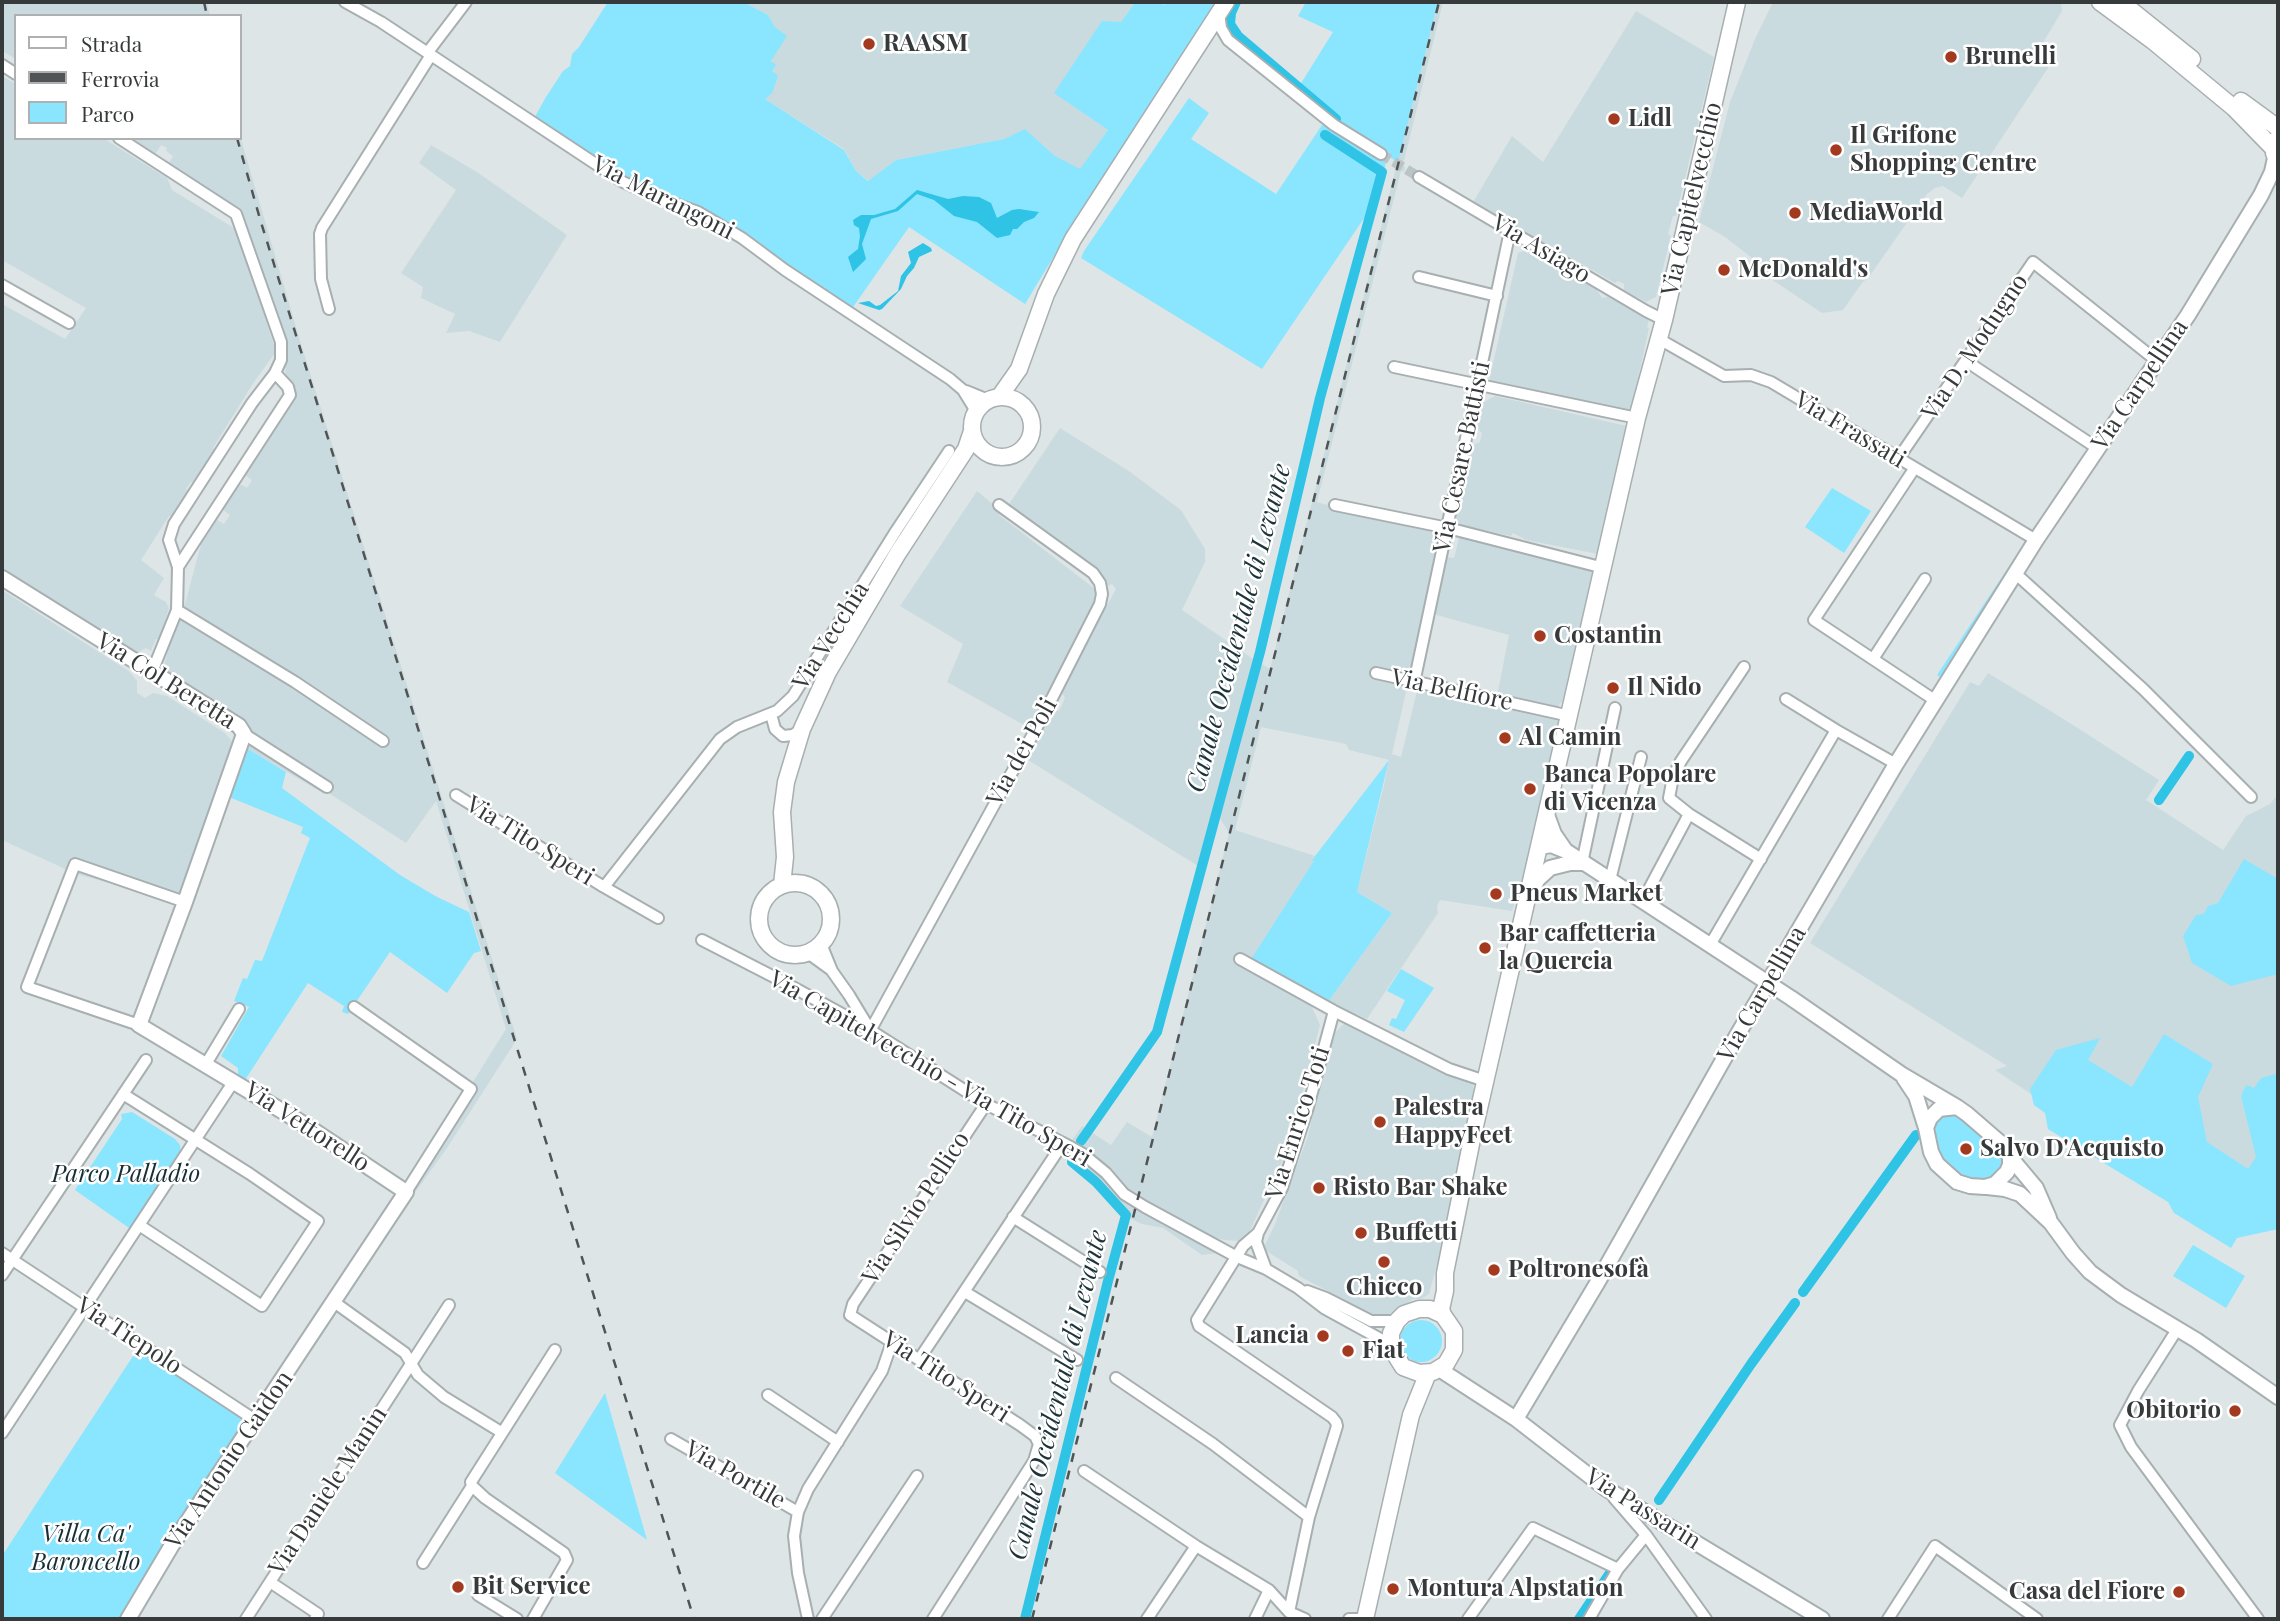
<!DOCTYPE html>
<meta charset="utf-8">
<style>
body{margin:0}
#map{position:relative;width:2280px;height:1621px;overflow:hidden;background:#dde5e7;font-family:"Playfair Display",serif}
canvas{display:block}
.frame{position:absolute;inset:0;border:4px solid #373a3b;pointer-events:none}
.legend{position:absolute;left:14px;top:14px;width:228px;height:126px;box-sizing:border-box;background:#fff;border:2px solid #afb0b1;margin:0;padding:9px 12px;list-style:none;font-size:21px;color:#373a3b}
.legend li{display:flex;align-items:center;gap:14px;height:35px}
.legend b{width:35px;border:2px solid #afb0b1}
</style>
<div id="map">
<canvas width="2280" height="1621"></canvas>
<div class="frame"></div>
<ul class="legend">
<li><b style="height:9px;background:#fff"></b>Strada</li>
<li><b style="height:9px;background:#515455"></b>Ferrovia</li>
<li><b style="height:19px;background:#8ae5fe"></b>Parco</li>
</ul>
</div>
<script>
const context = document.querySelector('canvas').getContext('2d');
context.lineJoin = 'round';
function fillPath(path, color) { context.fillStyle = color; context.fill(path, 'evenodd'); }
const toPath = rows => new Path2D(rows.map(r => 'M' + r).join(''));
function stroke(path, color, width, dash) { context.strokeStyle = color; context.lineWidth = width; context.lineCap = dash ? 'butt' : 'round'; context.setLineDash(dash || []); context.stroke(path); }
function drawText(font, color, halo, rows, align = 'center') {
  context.font = font + ' "Playfair Display",serif'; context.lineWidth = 5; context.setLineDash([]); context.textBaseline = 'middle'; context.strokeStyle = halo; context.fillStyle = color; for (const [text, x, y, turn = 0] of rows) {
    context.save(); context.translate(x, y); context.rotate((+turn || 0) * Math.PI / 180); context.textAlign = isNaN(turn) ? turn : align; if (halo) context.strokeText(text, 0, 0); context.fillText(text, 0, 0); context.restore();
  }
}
const built = toPath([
 [2,2,207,2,210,16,16,16,16,59,2,51],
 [743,2,1132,2,1134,4,1121,22,1055,93,1108,130,1080,170,1055,156,1025,130,1004,139,896,160,869,181,856,171,844,149,765,99,771,71,775,27,768,15],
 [1438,2,1443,2,1403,165,1405,167,1404,172,1401,171,1391,210,1317,502,1327,505,1329,501,1437,525,1440,530,1425,602,1428,603,1413,665,1408,668,1405,683,1406,692,1392,754,1401,757,1418,687,1558,719,1561,723,1530,856,1512,911,1440,900,1437,906,1438,913,1367,1019,1328,1002,1392,913,1357,892,1384,785,1389,760,1349,750,1346,744,1261,727,1235,830,1315,856,1312,859,1314,860,1312,1007,1320,1025,1288,1148,1247,1237,1240,1241,1224,1240,1201,1234,1141,1205,1140,1210,1160,1219,1161,1224,1217,1253,1202,1255,1163,1228,1142,1224,1123,1215,1089,1169,1074,1153,1070,1143,1082,1126,1111,1145,1127,1122,1152,1137,1229,833,1218,815,1222,798,1258,662,1270,669,1396,168,1392,165,1393,160,1397,162],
 [1773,2,2061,2,2062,11,2041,46,2056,56,1962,198,1943,186,1935,188,1927,194,1869,277,1862,283,1843,310,1822,313,1759,271,1752,258,1725,237,1699,222,1730,102,1755,39],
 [1636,11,1714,57,1676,216,1673,216,1668,234,1671,236,1656,297,1646,302,1624,290,1624,284,1618,281,1615,283,1573,259,1563,254,1562,256,1525,236,1525,233,1472,204,1512,136,1543,162],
 [2,76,16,84,16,138,103,138,167,178,172,190,234,228,241,240,274,346,275,353,254,382,213,448,216,451,195,483,191,482,186,489,190,492,173,517,169,516,141,560,164,578,154,595,166,602,169,608,159,640,156,639,151,651,146,648,133,655,2,575,2,304,65,339,86,308,2,260],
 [240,136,301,344,517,1039,447,1148,414,1194,406,1189,506,1029,436,801,406,843,327,792,323,793,248,749,255,734,165,676,163,669,176,622,181,619,184,608,201,544,217,520,224,524,230,515,223,510,238,486,242,485,247,488,252,480,245,475,292,401,286,384,285,359,264,281,242,216,233,205,168,165,173,156,166,151,167,148,161,145,154,156,132,143,134,140,132,138,240,138],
 [431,145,477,172,567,235,500,342,469,331,446,333,455,314,421,298,423,287,401,273,456,190,419,163],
 [1526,250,1537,256,1541,254,1594,285,1602,298,1610,296,1640,311,1649,320,1647,327,1649,328,1631,411,1627,410,1626,414,1521,390,1521,388,1491,383,1489,381,1518,253],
 [1495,396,1627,426,1598,554,1526,540,1513,533,1511,536,1455,524,1473,445,1480,442,1482,433,1476,427,1482,403],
 [1060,428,1129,471,1181,510,1205,549,1205,562,1182,610,1253,659,1198,866,1025,758,1051,711,1059,711,1065,698,1061,691,1116,589,1112,584,1108,586,1090,570,1007,507],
 [977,491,1001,511,999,515,1095,589,1097,599,1095,609,1031,729,947,682,963,644,900,606],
 [1456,535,1595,566,1567,697,1564,696,1562,702,1556,708,1497,696,1509,635,1433,614,1436,608,1447,557,1454,558,1459,538],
 [2,590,130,672,137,681,137,693,145,698,153,693,167,696,225,733,231,740,234,744,181,902,76,874,2,840],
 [1988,673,2054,713,2159,780,2146,800,2223,850,2246,816,2270,804,2278,794,2278,1216,2067,1118,1995,1070,2007,1066,1810,943,1970,682,1979,686],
 [1346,1022,1472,1083,1475,1092,1452,1209,1429,1294,1421,1299,1413,1299,1388,1317,1375,1316,1299,1276,1298,1271,1263,1249,1275,1224,1308,1136,1329,1038]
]);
const green = toPath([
 [608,2,743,2,768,15,775,27,787,36,771,61,776,65,772,71,778,76,772,93,765,99,844,150,856,171,868,181,896,160,1004,139,1025,129,1055,156,1080,169,1108,130,1054,93,1102,21,1121,22,1134,4,1132,2,1158,2,1164,5,1167,2,1224,2,1091,195,1025,304,909,227,851,310,773,254,770,256,731,230,670,204,532,122,546,97,563,71,570,66,572,54,579,47],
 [1306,2,1438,2,1398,162,1363,142,1295,93,1333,32,1298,16],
 [1189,98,1209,113,1191,139,1276,194,1322,125,1334,130,1386,162,1377,199,1262,369,1081,258,1084,251],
 [1832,488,1871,511,1844,553,1805,527],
 [2020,550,2022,551,1943,679,1937,675],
 [248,749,286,772,282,788,400,875,437,897,469,912,481,951,474,953,447,993,390,952,348,1014,342,1012,344,1006,308,983,245,1080,238,1076,238,1068,221,1056,249,1007,234,1001,243,978,247,979,255,960,262,961,310,838,301,833,303,827,229,797],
 [1389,760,1357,892,1392,913,1328,1002,1248,964,1314,861,1312,860],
 [2244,859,2278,879,2278,974,2231,986,2192,963,2183,936,2196,915,2204,914,2208,906,2218,903],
 [1401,969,1434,988,1404,1032,1389,1025,1392,1018,1396,1019,1405,1000,1387,991],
 [2164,1034,2213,1064,2198,1097,2207,1142,2248,1169,2256,1157,2241,1096,2246,1085,2254,1088,2261,1078,2276,1074,2278,1071,2278,1229,2237,1238,2231,1248,2174,1213,2168,1202,2048,1129,2045,1113,2034,1105,2030,1089,2056,1050,2100,1038,2088,1060,2132,1087],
 [132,1112,175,1139,180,1145,181,1155,132,1230,75,1190,122,1119,121,1114],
 [1959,1114,2002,1152,2004,1167,1998,1175,1987,1180,1971,1179,1954,1171,1943,1162,1936,1148,1933,1130,1934,1123,1942,1115],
 [2193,1245,2245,1276,2226,1308,2173,1276],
 '1400 1341a21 21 0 1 1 42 0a21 21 0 1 1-42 0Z',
 [137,1350,238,1414,243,1418,243,1423,119,1619,2,1619,2,1556],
 [605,1393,647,1540,555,1473]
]);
const water = toPath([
 [917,190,948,199,963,196,979,197,991,203,997,218,1012,210,1019,209,1039,212,1034,218,1024,222,1017,229,1013,229,1010,235,997,238,977,222,954,216,934,200,917,194,898,211,871,219,862,244,866,259,853,272,848,257,858,249,860,236,859,228,854,225,853,220,861,215,874,215,895,209],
 [923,243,931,248,932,251,919,257,914,268,907,276,901,289,882,309,879,310,858,303,869,301,876,306,880,305,898,291,901,276,911,263,908,252]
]);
const canal = toPath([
 [1236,2,1231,13,1230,24,1238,36,1336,119],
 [2159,800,2189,756],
 [1081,1141,1157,1032,1260,652,1320,398,1382,172,1325,135],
 [1803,1292,1916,1135],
 [1659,1500,1751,1364,1795,1303],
 [1025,1619,1108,1281,1126,1215,1096,1182,1072,1162],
 [1579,1619,1610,1573]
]);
const minorTunnel = toPath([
 [1381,154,1419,177]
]);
const minor = toPath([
 [345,2,381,22,623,182,656,197,698,212,742,238,785,270,950,379,963,390,976,411],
 [1219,13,1221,28,1228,40,1334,125,1381,154],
 [428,52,466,2],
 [2,65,16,74],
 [119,138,236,214,281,342,281,360,275,373,252,403,174,524,169,540,178,567,177,610,152,672],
 [1419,177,1646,311,1664,320],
 [1419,277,1497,296],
 [2,285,69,323],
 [329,309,321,279,320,234,322,228,431,55],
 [1659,339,1724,376,1751,375,1771,382,2036,540],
 [1966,361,2097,448],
 [1394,367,1637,418],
 [966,391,988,400],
 [1898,459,2033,262,2157,361],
 [1914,469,1814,620,1936,701],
 [1335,505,1448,528,1604,568],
 [178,567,290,395,288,387,275,373],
 [2015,573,2143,689,2251,797],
 [177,610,295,682,383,741],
 [1873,659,1925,579],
 [1744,667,1681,761,1673,777,1669,798,1689,814,1761,859],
 [1376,673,1570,716],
 [1414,683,1510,231],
 [1786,699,1836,730,1896,764],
 [771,714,775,729,783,736,793,735,802,729],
 [244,734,327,787],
 [456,795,604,887,658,918],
 [1582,863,1615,708],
 [1610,880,1641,757],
 [604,887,720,739,737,727,777,711,793,696,896,531,949,451],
 [1642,902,1689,814],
 [702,940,776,978,862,1025,986,1104,1063,1143,1083,1154,1106,1173,1124,1194,1145,1207,1237,1257,1266,1269,1298,1288,1324,1308,1384,1341,1391,1348],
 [821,944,832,971,849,995,869,1028],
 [1710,945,1836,730],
 [808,953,830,969],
 [1240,959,1334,1011,1449,1069,1485,1081],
 [354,1007,471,1089,406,1192],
 [139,1025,27,987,75,864,185,902],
 [870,1031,1044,714,1100,604,1102,594,1100,583,1093,573,999,505],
 [206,1064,239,1009],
 [123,1094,250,1174,318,1221,262,1306,139,1225],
 [1013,1217,1100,1272],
 [1258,1233,1256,1242,1266,1269],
 [2,1253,255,1420],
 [2,1275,146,1060],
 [1307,1291,1326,1298,1371,1321,1397,1321],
 [965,1292,1077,1360],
 [334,1302,405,1353,418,1375,444,1397,501,1432],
 [2178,1328,2138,1391,2120,1425,2131,1447,2258,1619],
 [920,1358,1063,1143],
 [1116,1378,1213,1444,1309,1517],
 [768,1395,838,1442],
 [2,1433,234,1081],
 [671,1439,798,1512],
 [1084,1471,1196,1546,1269,1590,1289,1612,1305,1619],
 [1614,1498,1646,1535,1706,1619],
 [423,1563,472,1486],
 [270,1582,318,1614,315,1619],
 [478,1595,517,1619],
 [1289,1612,1309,1517,1337,1426,1336,1422,1332,1417,1199,1326,1197,1320,1243,1246,1258,1233,1282,1188,1308,1107,1334,1011],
 [246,1619,449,1305],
 [533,1619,567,1560,564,1553,485,1498,472,1486,471,1482,555,1350],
 [808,1619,798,1573,794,1536,798,1512,808,1489,882,1371,892,1342],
 [822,1619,917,1476],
 [933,1619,1034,1461,1039,1444,1035,1436,1020,1425,850,1315,853,1304,986,1104],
 [1147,1619,1196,1546],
 [1255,1619,1269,1590],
 [1349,1619,1364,1619],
 [1468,1619,1533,1528,1618,1569],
 [1589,1619,1618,1569,1646,1535],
 [1888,1619,1935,1546,2037,1619]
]);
const tertiary = toPath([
 [2,578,239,726,244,734,185,902,139,1025,307,1126,406,1192,172,1545,128,1619],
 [1547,815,1554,834,1565,850],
 [1540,847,1551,845,1566,851,1791,998,1901,1074,1957,1107,1967,1114,2004,1146,2010,1157,2010,1165,2007,1172,1995,1184,1985,1187,1970,1186,1957,1182,1937,1164,1931,1152,1926,1128,1930,1118,1939,1109,1957,1107],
 [1530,893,1538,879,1550,868,1570,863,1582,863],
 [1904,1078,1916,1096,1926,1128],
 [2010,1157,2036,1188,2049,1218],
 [1987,1187,2005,1189,2020,1194,2051,1223,2073,1253,2090,1272,2121,1295,2196,1340,2278,1397],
 [1439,1369,1516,1419,1605,1488,1822,1619],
 [1516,1419,1596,1285,1735,1039,1896,764,2036,540,2188,315,2261,195,2272,172,2275,158]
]);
const secondary = toPath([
 [2100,2,2153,41,2234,108,2273,148],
 [2121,2,2192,59],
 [2241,101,2278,128],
 [2277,139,2274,153,2278,162],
 [1000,396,1019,369,1046,294,1073,239,1226,2],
 '972 427a30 30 0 1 1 60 0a30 30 0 1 1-60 0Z',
 '759 919a36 36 0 1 1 72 0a36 36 0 1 1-72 0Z',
 [782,885,785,857,782,812,786,782,802,729,828,672,898,553,966,449,972,431],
 [1443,1315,1430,1309,1419,1309,1404,1314,1397,1321,1391,1333,1391,1348,1403,1367,1419,1373,1433,1372,1446,1364,1454,1350,1454,1331,1443,1315,1441,1309,1445,1291,1445,1273,1472,1139,1637,418,1664,320,1737,2],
 [1365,1619,1411,1415,1428,1373]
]);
const rail = toPath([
 [204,2,207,16],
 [237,138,260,219,694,1619],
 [1032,1619,1439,2]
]);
const markers = [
 [869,44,7,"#a33a1f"],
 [1951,57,7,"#a33a1f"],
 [1614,119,7,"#a33a1f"],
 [1836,150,7,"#a33a1f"],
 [1795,213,7,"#a33a1f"],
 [1724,270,7,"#a33a1f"],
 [1540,636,7,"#a33a1f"],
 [1613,688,7,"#a33a1f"],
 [1505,738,7,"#a33a1f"],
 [1530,789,7,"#a33a1f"],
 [1496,894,7,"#a33a1f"],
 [1485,948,7,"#a33a1f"],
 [1380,1122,7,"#a33a1f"],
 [1966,1149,7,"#a33a1f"],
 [1319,1188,7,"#a33a1f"],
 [1361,1233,7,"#a33a1f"],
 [1384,1262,7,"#a33a1f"],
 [1494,1270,7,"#a33a1f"],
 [1323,1336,7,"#a33a1f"],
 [1348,1351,7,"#a33a1f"],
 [2235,1411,7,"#a33a1f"],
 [458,1587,7,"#a33a1f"],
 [1393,1589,7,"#a33a1f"],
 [2179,1592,7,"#a33a1f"]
];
const poiNames = [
 ["RAASM",883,44],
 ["Brunelli",1965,57],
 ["Lidl",1628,119],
 ["Il Grifone",1850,136],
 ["Shopping Centre",1850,164],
 ["MediaWorld",1809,213],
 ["McDonald's",1738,270],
 ["Costantin",1554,636],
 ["Il Nido",1627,688],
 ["Al Camin",1519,738],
 ["Banca Popolare",1544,775],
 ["di Vicenza",1544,803],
 ["Pneus Market",1510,894],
 ["Bar caffetteria",1499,934],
 ["la Quercia",1499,962],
 ["Palestra",1394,1108],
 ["HappyFeet",1394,1136],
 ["Salvo D'Acquisto",1980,1149],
 ["Risto Bar Shake",1333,1188],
 ["Buffetti",1375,1233],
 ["Poltronesofà",1508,1270],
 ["Chicco",1384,1288,"center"],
 ["Lancia",1309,1336,"right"],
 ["Fiat",1362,1351],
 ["Obitorio",2221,1411,"right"],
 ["Bit Service",472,1587],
 ["Montura Alpstation",1407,1589],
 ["Casa del Fiore",2165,1592,"right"]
];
const streetNames = [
 ["Via Marangoni",663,198,27],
 ["Via Capitelvecchio",1692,199,-77],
 ["Via Asiago",1541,249,31],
 ["Via D. Modugno",1975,347,-56],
 ["Via Carpellina",2140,385,-56],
 ["Via Frassati",1850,430,31],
 ["Via Cesare Battisti",1462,457,-78],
 ["Via Vecchia",831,636,-58],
 ["Via Col Beretta",166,681,32],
 ["Via Belfiore",1452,690,12],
 ["Via dei Poli",1022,752,-61],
 ["Via Tito Speri",530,841,32],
 ["Via Carpellina",1762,994,-60],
 ["Via Capitelvecchio - Via Tito Speri",930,1069,30],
 ["Via Enrico Toti",1298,1123,-72],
 ["Via Vettorello",307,1127,33],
 ["Via Silvio Pellico",916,1208,-57],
 ["Via Tiepolo",129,1336,33],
 ["Via Tito Speri",946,1377,33],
 ["Via Antonio Gaidon",229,1460,-56],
 ["Via Portile",735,1475,30],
 ["Via Daniele Manin",328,1491,-57],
 ["Via Passarin",1643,1509,32]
];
const parkNames = [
 ["Parco Palladio",126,1175],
 ["Villa Ca'",86,1535],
 ["Baroncello",86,1563]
];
const waterNames = [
 ["Canale Occidentale di Levante",1239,628,-75],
 ["Canale Occidentale di Levante",1058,1395,-76]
];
fillPath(built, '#cadbe0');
fillPath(green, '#8ae5fe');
fillPath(water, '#2fc3e6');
stroke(canal, '#2fc3e6', 10);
stroke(minorTunnel, '#bcc3c5', 10, [10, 5]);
stroke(minor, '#a8afb1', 14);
stroke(tertiary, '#a8afb1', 18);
stroke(secondary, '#a8afb1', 19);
stroke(minor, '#fff', 10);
stroke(tertiary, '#fff', 14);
stroke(secondary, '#fff', 16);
stroke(rail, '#515455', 2.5, [9, 9]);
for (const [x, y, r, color] of markers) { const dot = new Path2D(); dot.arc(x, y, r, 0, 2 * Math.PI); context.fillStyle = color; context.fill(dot); stroke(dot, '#fff', 2.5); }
drawText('bold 24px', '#373a3b', '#fff', poiNames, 'left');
drawText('24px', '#373a3b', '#fff', streetNames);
drawText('italic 24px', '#172e34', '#fff', parkNames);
drawText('italic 26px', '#1c333a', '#fff', waterNames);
</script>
